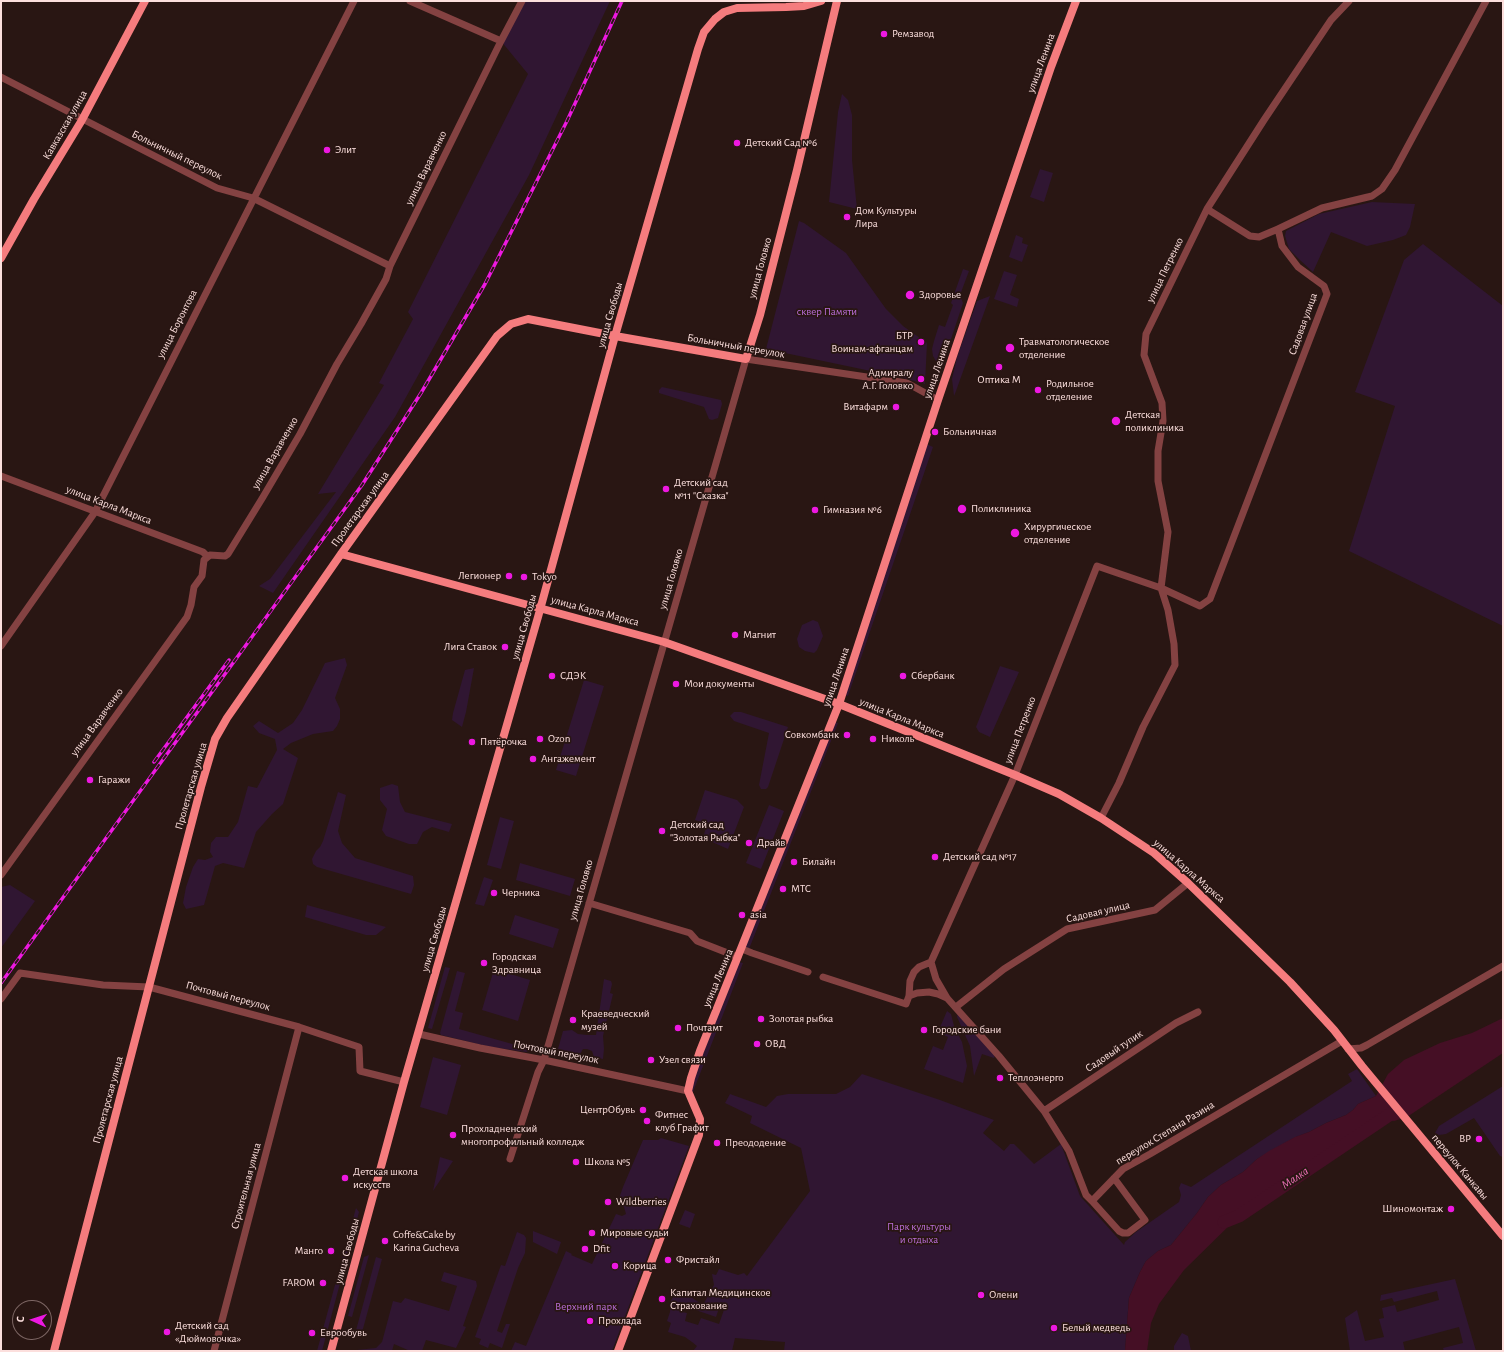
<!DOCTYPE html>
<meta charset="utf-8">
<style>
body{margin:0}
#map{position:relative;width:1504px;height:1352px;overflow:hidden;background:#291613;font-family:"Alegreya Sans",sans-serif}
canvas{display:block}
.frame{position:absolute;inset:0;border:2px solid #fcdfdd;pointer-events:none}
.north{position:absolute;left:12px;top:1300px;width:40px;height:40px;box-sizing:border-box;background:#291613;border:1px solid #7d6664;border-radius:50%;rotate:273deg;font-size:11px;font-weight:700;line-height:16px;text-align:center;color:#fcdfdd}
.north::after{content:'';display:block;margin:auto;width:14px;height:18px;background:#ed18e1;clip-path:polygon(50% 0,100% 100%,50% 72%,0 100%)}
</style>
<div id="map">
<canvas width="1504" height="1352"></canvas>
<div class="frame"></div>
<div class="north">С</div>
</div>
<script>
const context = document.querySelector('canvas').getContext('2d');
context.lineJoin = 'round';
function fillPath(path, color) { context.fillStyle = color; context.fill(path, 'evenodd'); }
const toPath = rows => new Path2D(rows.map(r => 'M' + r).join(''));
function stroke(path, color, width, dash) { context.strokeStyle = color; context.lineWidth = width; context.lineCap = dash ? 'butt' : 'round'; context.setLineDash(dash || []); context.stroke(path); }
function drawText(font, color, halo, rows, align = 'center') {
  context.font = font + ' "Alegreya Sans",sans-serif'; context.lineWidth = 3.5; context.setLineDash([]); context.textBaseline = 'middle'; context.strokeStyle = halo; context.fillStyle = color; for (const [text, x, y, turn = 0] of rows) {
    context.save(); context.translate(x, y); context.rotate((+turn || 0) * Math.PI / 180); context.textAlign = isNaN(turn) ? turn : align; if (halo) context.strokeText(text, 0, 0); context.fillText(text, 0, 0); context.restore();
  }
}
const green = toPath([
 [522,1,610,1,529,175,395,417,273,593,259,586,270,579,336,492,318,494,384,385,379,383,413,319,408,312,528,74,501,41],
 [842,94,848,100,852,115,852,160,857,209,829,202,838,112],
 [1040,169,1053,173,1044,202,1030,197],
 [1372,202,1415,204,1410,227,1406,235,1393,240,1367,246,1331,232,1313,272,1301,261,1289,249,1285,236,1286,231,1319,214],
 [799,221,804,223,846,253,886,309,903,326,927,343,925,384,904,378,766,349],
 [1016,235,1023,238,1022,243,1028,245,1022,262,1009,257],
 [1423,244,1503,306,1503,626,1349,551,1395,406,1355,392,1404,260],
 [963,269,969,271,960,295,963,303,944,360,936,361,933,356,932,349,934,341,939,325,945,327,953,305,951,303],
 [1004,271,1017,275,1010,295,1019,299,1017,307,994,299],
 [990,296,956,391,954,396,952,379,957,357,977,301],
 [662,387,721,400,722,404,718,418,712,420,709,419,704,407,659,393,659,390],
 [924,443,933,447,848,696,842,694],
 [813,620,818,622,823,636,817,650,814,653,805,651,799,647,797,639,802,625],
 [345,658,347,665,335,698,340,709,340,719,337,726,333,731,313,734,291,743,283,749,298,758,283,804,272,814,256,832,244,868,223,863,215,866,204,905,186,909,183,903,186,887,193,867,198,859,205,860,213,857,210,852,211,843,216,837,228,837,238,822,248,786,257,788,277,750,275,739,259,733,253,726,259,721,278,733,293,723,302,710,325,663],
 [1000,666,1019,672,990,737,979,732,976,727],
 [474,668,466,712,462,727,452,720,453,713,465,670],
 [584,680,604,686,576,776,556,770],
 [734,712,741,712,788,727,768,787,766,789,761,789,759,785,769,733,734,721,730,716],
 [832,721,838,723,749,949,743,946],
 [392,784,398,786,400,802,405,812,452,824,449,832,432,827,423,832,417,844,409,844,386,836,382,830,387,809,380,800,380,788],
 [705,790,737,800,744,807,728,849,703,838,707,824,695,820],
 [338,792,346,795,338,831,342,843,355,858,413,876,414,885,411,894,317,867,313,864,312,859,316,851,320,847,323,841],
 [769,805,784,811,761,869,746,863],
 [500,817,514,821,501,869,487,865],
 [520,863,575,879,570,896,516,880],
 [484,877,493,880,484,906,475,904],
 [10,885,35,901,1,948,1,887],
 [307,905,386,927,376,935,366,935,305,917],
 [515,915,559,929,553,948,509,934],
 [739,962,743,963,691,1097,693,1079],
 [445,967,450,968,432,1029,428,1028],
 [494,969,530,980,518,1021,482,1010],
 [457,971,465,973,455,1011,463,1013,459,1029,530,1049,527,1052,490,1047,441,1035,440,1033],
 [604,979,611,981,612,984,610,993,613,994,603,1036,604,1049,603,1059,594,1057,592,1051,587,1049,583,1049,580,1054,558,1049,563,1031,572,1030,578,1034,587,1035,596,1035],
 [947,1011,951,1014,954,1026,962,1042,967,1066,963,1083,924,1069,933,1046,943,1050,948,1037,938,1032],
 [958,1013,995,1055,994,1058,982,1054,974,1076,970,1046,957,1017],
 [433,1057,461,1065,447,1115,420,1107],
 [1357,1069,1376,1096,1358,1104,1353,1110,1346,1115,1326,1123,1309,1132,1296,1137,1257,1159,1243,1172,1221,1185,1208,1197,1197,1213,1171,1245,1158,1251,1146,1261,1140,1272,1129,1298,1125,1351,784,1351,785,1342,735,1338,732,1351,693,1351,697,1346,692,1342,685,1337,668,1332,671,1323,667,1321,670,1312,671,1300,677,1293,683,1292,703,1305,714,1285,712,1274,716,1275,719,1269,738,1275,744,1273,747,1276,810,1191,801,1148,750,1123,752,1116,725,1103,730,1094,766,1107,777,1096,788,1094,836,1094,850,1087,862,1074,940,1100,994,1120,983,1133,1004,1151,1010,1144,1014,1144,1034,1164,1061,1144,1080,1196,1124,1245,1125,1242,1136,1232,1179,1202,1181,1195,1179,1188,1181,1183,1191,1187,1352,1081,1348,1074],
 [721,1302,726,1304,719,1324,701,1318,698,1325,685,1321,687,1313,682,1312,684,1306,716,1317],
 [1503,1086,1503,1157,1500,1156,1474,1118,1446,1134,1439,1135,1435,1133,1439,1126],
 [661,1138,689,1146,612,1351,511,1351,515,1342,526,1346,566,1251,572,1254,571,1255,592,1264,616,1214,622,1216,626,1214,624,1207,617,1204,623,1187,643,1140,658,1140],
 [440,1157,453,1161,433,1191],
 [356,1208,359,1212,322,1351,317,1351],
 [685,1210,695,1214,690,1228,679,1224],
 [533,1231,561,1242,557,1254,533,1242],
 [517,1232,524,1235,526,1238,525,1253,518,1268,497,1331,502,1333,506,1324,510,1324,502,1348,490,1343,488,1348,479,1344,481,1339,475,1337,501,1265,505,1266],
 [369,1255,352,1317,348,1316,364,1257],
 [376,1257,382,1259,361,1336,355,1334],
 [444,1272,476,1281,477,1286,463,1326,466,1327,456,1348,426,1340,422,1351,410,1351,394,1344,392,1351,357,1351,357,1350,376,1348,382,1342,393,1301,401,1303,405,1298,449,1311,457,1286,441,1281],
 [1455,1279,1476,1351,1444,1351,1443,1348,1463,1343,1459,1327,1403,1342,1405,1351,1350,1351,1345,1318,1357,1310,1365,1341,1384,1337,1379,1319,1384,1318,1382,1308,1395,1305,1397,1312,1439,1300,1437,1291,1394,1302,1392,1298,1380,1301,1381,1295],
 [1182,1333,1188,1336,1191,1351,1174,1351,1174,1346]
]);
const water = toPath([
 [1503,1018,1503,1053,1407,1117,1394,1121,1382,1120,1239,1216,1184,1270,1159,1304,1151,1323,1147,1351,1125,1351,1129,1298,1140,1272,1146,1261,1158,1251,1171,1245,1197,1213,1208,1197,1221,1185,1243,1172,1257,1159,1269,1151,1295,1137,1309,1132,1326,1123,1346,1115,1353,1110,1358,1104,1376,1096,1388,1074,1404,1060,1440,1043,1472,1033]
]);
const river = toPath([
 [1224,1222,1239,1216,1395,1111]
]);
const street = toPath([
 [410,1,501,41],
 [1,77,217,188,253,198,390,266],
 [1207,209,1250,236,1259,237,1278,229],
 [1,476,203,552,207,556],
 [1,646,95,512,354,1],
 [1101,818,1119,783,1143,727,1175,665,1174,644,1168,610,1161,588,1168,532,1158,481,1158,451,1163,421,1162,403,1144,355,1146,334,1207,209,1264,120,1331,20,1349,1],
 [1,875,187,617,191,605,194,587,202,576,204,560,210,555,225,556,228,554,263,497,300,434,337,364,361,324,386,279,390,266,501,41,522,1],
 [589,903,690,933,697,941,738,957],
 [742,949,752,953,808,972],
 [931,962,1015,775,1097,566,1161,588,1200,606,1210,599,1327,294,1324,286,1298,267,1282,246,1278,229,1322,208,1372,196,1382,189,1395,170,1486,1],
 [931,962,936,979,947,998,999,1056,1044,1111,1069,1151,1086,1195,1092,1201,1123,1169,1150,1154,1342,1041],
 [823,977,906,1004,909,996,910,981,914,972,919,967,931,962],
 [909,996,917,993,929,992,938,994,947,998],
 [1,999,20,973,103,985,149,987,299,1027,359,1047,360,1071,404,1082],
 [956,1007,1004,969,1067,929,1155,910,1188,883],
 [419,1034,480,1048,544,1060,688,1091],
 [1348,1049,1361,1048,1367,1045,1503,966],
 [1044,1111,1176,1023,1198,1012],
 [510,1159,538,1072,544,1060,746,359,907,383,938,400],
 [1092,1201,1119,1231,1123,1233,1128,1233,1145,1220,1114,1178],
 [214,1351,299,1027]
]);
const secondary = toPath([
 [1,258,34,199,82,120,145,1],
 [341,554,664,642,839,704,1015,775,1059,794,1101,818,1154,853,1188,883,1290,982,1334,1030,1362,1066,1503,1236],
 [54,1351,201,787,215,739,227,718,341,554,497,336,511,324,528,319,615,336,746,359,760,315,797,170,837,1],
 [331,1351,404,1082,538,617,615,336,698,49,704,32,715,19,724,12,737,8,786,7,804,6,821,1],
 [618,1351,699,1135,700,1119,688,1091,691,1078,700,1051,839,704,938,400,1051,67,1076,1]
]);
const rail = toPath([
 [154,762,229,660],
 [1,983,362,485,421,393,485,284,567,121,622,1]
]);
const markers = [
 [884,34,4,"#ed18e1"],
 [737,143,4,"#ed18e1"],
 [327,150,4,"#ed18e1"],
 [847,217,4,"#ed18e1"],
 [910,295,5,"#ed18e1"],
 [921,342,4,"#ed18e1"],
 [1010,348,5,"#ed18e1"],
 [999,367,4,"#ed18e1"],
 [921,379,4,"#ed18e1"],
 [1038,390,4,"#ed18e1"],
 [896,407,4,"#ed18e1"],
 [1116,421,5,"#ed18e1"],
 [935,432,4,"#ed18e1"],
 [666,489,4,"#ed18e1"],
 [962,509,5,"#ed18e1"],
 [815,510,4,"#ed18e1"],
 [1015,533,5,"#ed18e1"],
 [509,576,4,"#ed18e1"],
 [524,577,4,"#ed18e1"],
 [735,635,4,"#ed18e1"],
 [505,647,4,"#ed18e1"],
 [552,676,4,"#ed18e1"],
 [903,676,4,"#ed18e1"],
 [676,684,4,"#ed18e1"],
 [847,735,4,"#ed18e1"],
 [540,739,4,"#ed18e1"],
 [873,739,4,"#ed18e1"],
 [472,742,4,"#ed18e1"],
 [533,759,4,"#ed18e1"],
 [90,780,4,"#ed18e1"],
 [662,831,4,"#ed18e1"],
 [749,843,4,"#ed18e1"],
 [935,857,4,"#ed18e1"],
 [794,862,4,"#ed18e1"],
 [783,889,4,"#ed18e1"],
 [494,893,4,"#ed18e1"],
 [742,915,4,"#ed18e1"],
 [484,963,4,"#ed18e1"],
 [761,1019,4,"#ed18e1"],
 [573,1020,4,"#ed18e1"],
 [678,1028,4,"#ed18e1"],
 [924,1030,4,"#ed18e1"],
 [757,1044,4,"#ed18e1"],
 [651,1060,4,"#ed18e1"],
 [1000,1078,4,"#ed18e1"],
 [643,1110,4,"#ed18e1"],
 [647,1121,4,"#ed18e1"],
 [453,1135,4,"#ed18e1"],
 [1479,1139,4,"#ed18e1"],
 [717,1143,4,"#ed18e1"],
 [576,1162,4,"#ed18e1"],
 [345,1178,4,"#ed18e1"],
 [608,1202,4,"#ed18e1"],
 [1451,1209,4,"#ed18e1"],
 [592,1233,4,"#ed18e1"],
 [385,1241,4,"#ed18e1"],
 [585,1249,4,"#ed18e1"],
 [331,1251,4,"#ed18e1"],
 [668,1260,4,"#ed18e1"],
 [615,1266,4,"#ed18e1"],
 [323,1283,4,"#ed18e1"],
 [981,1295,4,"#ed18e1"],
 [662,1299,4,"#ed18e1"],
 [590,1321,4,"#ed18e1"],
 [1054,1328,4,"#ed18e1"],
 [167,1332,4,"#ed18e1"],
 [312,1333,4,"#ed18e1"]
];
const poiNames = [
 ["Ремзавод",892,34],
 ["Детский Сад №6",745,143],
 ["Элит",335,150],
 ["Дом Культуры",855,211],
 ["Лира",855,224],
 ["Здоровье",919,295],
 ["БТР",913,336,"right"],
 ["Воинам-афганцам",913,349,"right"],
 ["Травматологическое",1019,342],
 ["отделение",1019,355],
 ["Адмиралу",913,373,"right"],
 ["А.Г. Головко",913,386,"right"],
 ["Оптика М",999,380,"center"],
 ["Родильное",1046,384],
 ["отделение",1046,397],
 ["Витафарм",888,407,"right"],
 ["Детская",1125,415],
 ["поликлиника",1125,428],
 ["Больничная",943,432],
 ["Детский сад",674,483],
 ["№11 \"Сказка\"",674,496],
 ["Поликлиника",971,509],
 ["Гимназия №6",823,510],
 ["Хирургическое",1024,527],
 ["отделение",1024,540],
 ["Легионер",501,576,"right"],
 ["Tokyo",532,577],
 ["Магнит",743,635],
 ["Лига Ставок",497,647,"right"],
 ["СДЭК",560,676],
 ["Сбербанк",911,676],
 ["Мои документы",684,684],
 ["Совкомбанк",839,735,"right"],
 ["Ozon",548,739],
 ["Николь",881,739],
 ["Пятёрочка",480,742],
 ["Ангажемент",541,759],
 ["Гаражи",98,780],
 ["Детский сад",670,825],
 ["\"Золотая Рыбка\"",670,838],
 ["Драйв",757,843],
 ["Детский сад №17",943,857],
 ["Билайн",802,862],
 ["МТС",791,889],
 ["Черника",502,893],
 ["asia",750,915],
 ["Городская",492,957],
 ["Здравница",492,970],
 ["Краеведческий",581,1014],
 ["музей",581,1027],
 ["Золотая рыбка",769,1019],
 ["Почтамт",686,1028],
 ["Городские бани",932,1030],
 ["ОВД",765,1044],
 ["Узел связи",659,1060],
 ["Теплоэнерго",1008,1078],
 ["ЦентрОбувь",635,1110,"right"],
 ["Фитнес",655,1115],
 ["клуб Графит",655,1128],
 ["Прохладненский",461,1129],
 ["многопрофильный колледж",461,1142],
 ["BP",1471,1139,"right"],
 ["Преододение",725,1143],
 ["Школа №5",584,1162],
 ["Детская школа",353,1172],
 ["искусств",353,1185],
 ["Wildberries",616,1202],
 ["Шиномонтаж",1443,1209,"right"],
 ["Мировые судьи",600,1233],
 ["Coffe&Cake by",393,1235],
 ["Karina Gucheva",393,1248],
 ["Dfit",593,1249],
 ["Манго",323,1251,"right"],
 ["Фристайл",676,1260],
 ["Корица",623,1266],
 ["FAROM",315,1283,"right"],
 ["Капитал Медицинское",670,1293],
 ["Страхование",670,1306],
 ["Олени",989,1295],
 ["Прохлада",598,1321],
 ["Детский сад",175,1326],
 ["«Дюймовочка»",175,1339],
 ["Белый медведь",1062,1328],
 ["Еврообувь",320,1333]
];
const streetNames = [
 ["улица Ленина",1041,63,-70],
 ["Кавказская улица",65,125,-60],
 ["Больничный переулок",177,155,26],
 ["улица Варавченко",426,168,-64],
 ["улица Головко",760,268,-75],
 ["улица Петренко",1165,270,-64],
 ["улица Свободы",610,315,-74],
 ["улица Боронтова",177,324,-63],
 ["Садовая улица",1303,324,-70],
 ["Больничный переулок",736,346,10],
 ["улица Ленина",937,369,-71],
 ["улица Варавченко",275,453,-60],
 ["улица Карла Маркса",109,505,21],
 ["Пролетарская улица",360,509,-54],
 ["улица Головко",671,579,-74],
 ["улица Карла Маркса",595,611,15],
 ["улица Свободы",524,627,-74],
 ["улица Ленина",836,677,-71],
 ["улица Карла Маркса",902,718,22],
 ["улица Варавченко",97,722,-54],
 ["улица Петренко",1020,730,-69],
 ["Пролетарская улица",191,786,-74],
 ["улица Карла Маркса",1189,871,41],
 ["улица Головко",581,890,-74],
 ["Садовая улица",1098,912,-13],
 ["улица Свободы",434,939,-74],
 ["улица Ленина",718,978,-67],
 ["Почтовый переулок",228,996,15],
 ["Садовый тупик",1114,1051,-34],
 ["Почтовый переулок",556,1052,11],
 ["Пролетарская улица",108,1100,-75],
 ["переулок Степана Разина",1165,1133,-31],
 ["переулок Канкавы",1460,1167,50],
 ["Строительная улица",246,1186,-75],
 ["улица Свободы",347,1251,-75]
];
const parkNames = [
 ["сквер Памяти",827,312],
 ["Парк культуры",919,1227],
 ["и отдыха",919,1240],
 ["Верхний парк",586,1307]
];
const waterNames = [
 ["Малка",1295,1178,-34]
];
fillPath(green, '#301632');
fillPath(water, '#450f25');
stroke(river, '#450f25', 13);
stroke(street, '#844242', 7);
stroke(secondary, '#f57c7e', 8);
stroke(rail, '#ed18e1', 3.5);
stroke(rail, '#291613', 2, [6]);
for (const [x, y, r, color] of markers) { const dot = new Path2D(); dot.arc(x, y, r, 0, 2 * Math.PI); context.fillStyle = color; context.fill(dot); stroke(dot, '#291613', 1.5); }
drawText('11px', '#fcdfdd', '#291613', poiNames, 'left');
drawText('11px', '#fcdfdd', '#291613', streetNames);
drawText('11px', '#b96dd8', '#291613', parkNames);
drawText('italic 12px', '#f473be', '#291613', waterNames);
</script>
